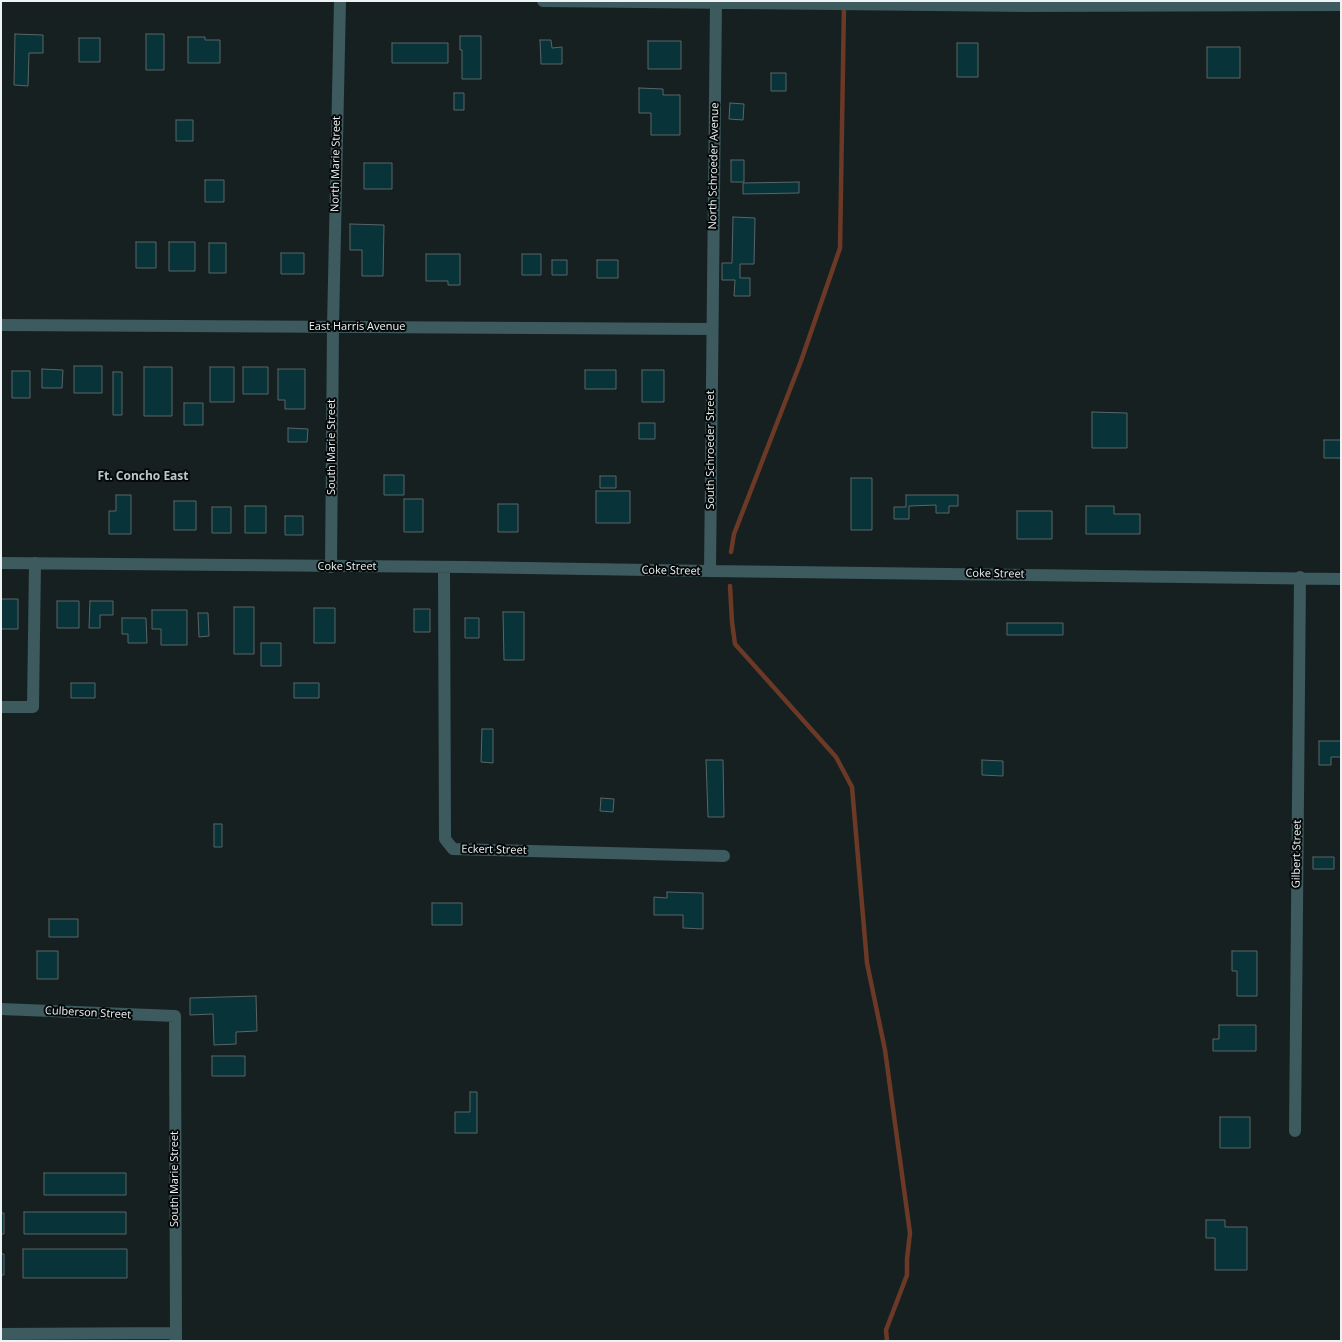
<!DOCTYPE html>
<style>
body{margin:0}
#map{position:relative;width:1342px;height:1342px;overflow:hidden;background:#162021;font-family:"Open Sans",sans-serif}
canvas{display:block}
.frame{position:absolute;inset:0;border:2px solid #edf3f4;pointer-events:none}
</style>
<div id="map">
<canvas width="1342" height="1342"></canvas>
<div class="frame"></div>
</div>
<script>
const context = document.querySelector('canvas').getContext('2d');
context.lineJoin = 'round';
const toPath = rows => new Path2D(rows.map(r => 'M' + r).join(''));
function stroke(path, color, width, dash) { context.strokeStyle = color; context.lineWidth = width; context.lineCap = dash ? 'butt' : 'round'; context.setLineDash(dash || []); context.stroke(path); }
function fillPath(path, color) { context.fillStyle = color; context.fill(path, 'evenodd'); }
function drawText(font, color, halo, rows, align = 'center') {
  context.font = font + ' "Open Sans",sans-serif'; context.lineWidth = 4; context.setLineDash([]); context.textBaseline = 'middle'; context.strokeStyle = halo; context.fillStyle = color; for (const [text, x, y, turn = 0] of rows) {
    context.save(); context.translate(x, y); context.rotate((+turn || 0) * Math.PI / 180); context.textAlign = isNaN(turn) ? turn : align; if (halo) context.strokeText(text, 0, 0); context.fillText(text, 0, 0); context.restore();
  }
}
const stream = toPath([
 [731,552,734,534,801,361,840,248,844,5],
 [730,586,732,622,735,644,836,757,852,787,867,963,885,1050,910,1233,907,1259,907,1275,886,1330,887,1341]
]);
const building = toPath([
 [15,34,43,35,43,53,29,53,28,86,14,85,15,34],
 [146,34,164,34,164,70,146,70,146,34],
 [460,36,481,36,481,79,462,79,462,50,460,50,460,36],
 [188,37,205,37,205,40,220,40,220,63,188,63,188,37],
 [79,38,100,38,100,62,79,62,79,38],
 [540,40,551,40,552,48,562,47,562,64,541,64,540,40],
 [648,41,681,41,681,69,648,69,648,41],
 [392,43,448,43,448,63,392,63,392,43],
 [957,43,978,43,978,77,957,77,957,43],
 [1207,47,1240,47,1240,78,1207,78,1207,47],
 [771,73,786,73,786,91,771,91,771,73],
 [639,88,663,89,663,95,680,95,680,135,651,135,651,113,639,113,639,88],
 [454,93,464,93,464,110,454,110,454,93],
 [730,103,744,104,743,120,729,119,730,103],
 [176,120,193,120,193,141,176,141,176,120],
 [731,160,744,160,744,182,731,182,731,160],
 [364,163,392,163,392,189,364,189,364,163],
 [205,180,224,180,224,202,205,202,205,180],
 [799,182,799,193,743,194,743,183,799,182],
 [733,217,755,218,754,264,740,264,740,278,750,278,750,296,734,296,735,280,722,280,722,263,732,263,733,217],
 [350,224,384,225,383,276,362,276,362,250,350,250,350,224],
 [136,242,156,242,156,268,136,268,136,242],
 [169,242,195,242,195,271,169,271,169,242],
 [209,243,226,243,226,273,209,273,209,243],
 [281,253,304,253,304,274,281,274,281,253],
 [426,254,460,254,460,285,448,285,448,281,426,281,426,254],
 [522,254,541,254,541,275,522,275,522,254],
 [552,260,567,260,567,275,552,275,552,260],
 [597,260,618,260,618,278,597,278,597,260],
 [74,366,102,366,102,393,74,393,74,366],
 [144,367,172,367,172,416,144,416,144,367],
 [210,367,234,367,234,402,210,402,210,367],
 [243,367,268,367,268,394,243,394,243,367],
 [42,369,63,370,62,388,42,388,42,369],
 [278,369,305,369,305,409,285,409,285,400,278,400,278,369],
 [585,370,616,370,616,389,585,389,585,370],
 [642,370,664,370,664,402,642,402,642,370],
 [12,371,30,371,30,398,12,398,12,371],
 [113,372,122,372,122,415,113,415,113,372],
 [184,403,203,403,203,425,184,425,184,403],
 [1092,412,1127,413,1127,448,1092,448,1092,412],
 [639,423,655,423,655,439,639,439,639,423],
 [288,428,308,429,307,442,288,442,288,428],
 [1324,440,1341,440,1341,458,1324,458,1324,440],
 [384,475,404,475,404,495,384,495,384,475],
 [600,476,616,476,616,488,600,488,600,476],
 [851,478,872,478,872,530,851,530,851,478],
 [596,491,630,491,630,523,596,523,596,491],
 [116,495,131,495,131,534,109,534,109,511,116,511,116,495],
 [906,495,958,495,958,506,949,506,949,513,936,513,936,505,909,506,909,519,894,519,894,507,906,507,906,495],
 [404,499,423,499,423,532,404,532,404,499],
 [174,501,196,501,196,530,174,530,174,501],
 [498,504,518,504,518,532,498,532,498,504],
 [245,506,266,506,266,533,245,533,245,506],
 [1086,506,1114,506,1114,514,1140,514,1140,534,1086,534,1086,506],
 [212,507,231,507,231,533,212,533,212,507],
 [1017,511,1052,511,1052,539,1017,539,1017,511],
 [285,516,303,516,303,535,285,535,285,516],
 [1,599,18,599,18,629,1,629,1,599],
 [57,601,79,601,79,628,57,628,57,601],
 [90,601,113,601,113,615,100,615,100,628,89,628,90,601],
 [234,607,254,607,254,654,234,654,234,607],
 [314,608,335,608,335,643,314,643,314,608],
 [414,609,430,609,430,632,414,632,414,609],
 [152,610,187,610,187,645,161,645,161,629,152,629,152,610],
 [503,612,524,612,524,660,504,660,503,612],
 [198,613,208,613,209,636,199,637,198,613],
 [122,618,146,618,147,643,128,643,128,634,122,634,122,618],
 [465,618,479,618,479,638,465,638,465,618],
 [1007,623,1063,623,1063,635,1007,635,1007,623],
 [261,643,281,643,281,666,261,666,261,643],
 [71,683,95,683,95,698,71,698,71,683],
 [294,683,319,683,319,698,294,698,294,683],
 [482,729,493,729,493,763,481,762,482,729],
 [1319,741,1341,741,1341,757,1331,757,1331,765,1319,765,1319,741],
 [706,760,723,760,724,817,708,817,706,760],
 [982,760,1003,761,1003,776,982,775,982,760],
 [601,798,614,799,613,812,600,811,601,798],
 [214,824,222,824,222,847,214,847,214,824],
 [1313,857,1334,857,1334,869,1313,869,1313,857],
 [667,892,703,893,703,929,683,928,683,915,654,915,654,897,667,898,667,892],
 [432,903,462,903,462,925,432,925,432,903],
 [49,919,78,919,78,937,49,937,49,919],
 [37,951,58,951,58,979,37,979,37,951],
 [1232,951,1257,951,1257,996,1237,996,1237,971,1232,971,1232,951],
 [256,996,257,1031,236,1032,236,1044,214,1045,213,1014,190,1015,190,998,256,996],
 [1219,1025,1256,1025,1256,1051,1213,1051,1213,1039,1219,1039,1219,1025],
 [212,1056,245,1056,245,1076,212,1076,212,1056],
 [470,1092,477,1092,477,1133,455,1133,455,1112,470,1112,470,1092],
 [1220,1117,1250,1117,1250,1148,1220,1148,1220,1117],
 [44,1173,126,1173,126,1195,44,1195,44,1173],
 [24,1212,126,1212,126,1234,24,1234,24,1212],
 [1,1213,4,1213,4,1234,1,1234,1,1213],
 [1206,1220,1225,1220,1225,1227,1247,1227,1247,1270,1215,1270,1215,1238,1206,1238,1206,1220],
 [23,1249,127,1249,127,1278,23,1278,23,1249],
 [1,1254,4,1254,4,1275,1,1275,1,1254]
]);
const minor = toPath([
 [543,1,1028,6,1341,5],
 [1,563,465,567,710,571,1341,579],
 [331,567,333,326,340,1],
 [444,567,445,839,453,849,724,856],
 [710,571,716,3],
 [1,707,33,707,35,563],
 [1,1009,175,1016,176,1341],
 [1295,1131,1300,577],
 [1,1334,176,1333]
]);
const tertiary = toPath([
 [1,325,712,329]
]);
const streetNames = [
 ["North Marie Street",336,164,-89],
 ["North Schroeder Avenue",714,166,-89],
 ["East Harris Avenue",357,327],
 ["South Marie Street",332,447,-90],
 ["South Schroeder Street",711,450,-90],
 ["Coke Street",347,567],
 ["Coke Street",671,571,1],
 ["Coke Street",995,574,1],
 ["Eckert Street",494,850,1],
 ["Gilbert Street",1297,854,-89],
 ["Culberson Street",88,1013,3],
 ["South Marie Street",175,1179,-90]
];
const neighbourhoodNames = [
 ["Ft. Concho East",143,477]
];
stroke(stream, '#6b3926', 4.5);
fillPath(building, '#083439');
stroke(building, '#596566', 1);
stroke(minor, '#3d5a5f', 12);
stroke(tertiary, '#3d5a5f', 12);
drawText('11px', '#edf3f4', '#050909', streetNames);
drawText('bold 12px', '#bbc8ca', '#050909', neighbourhoodNames);
</script>
